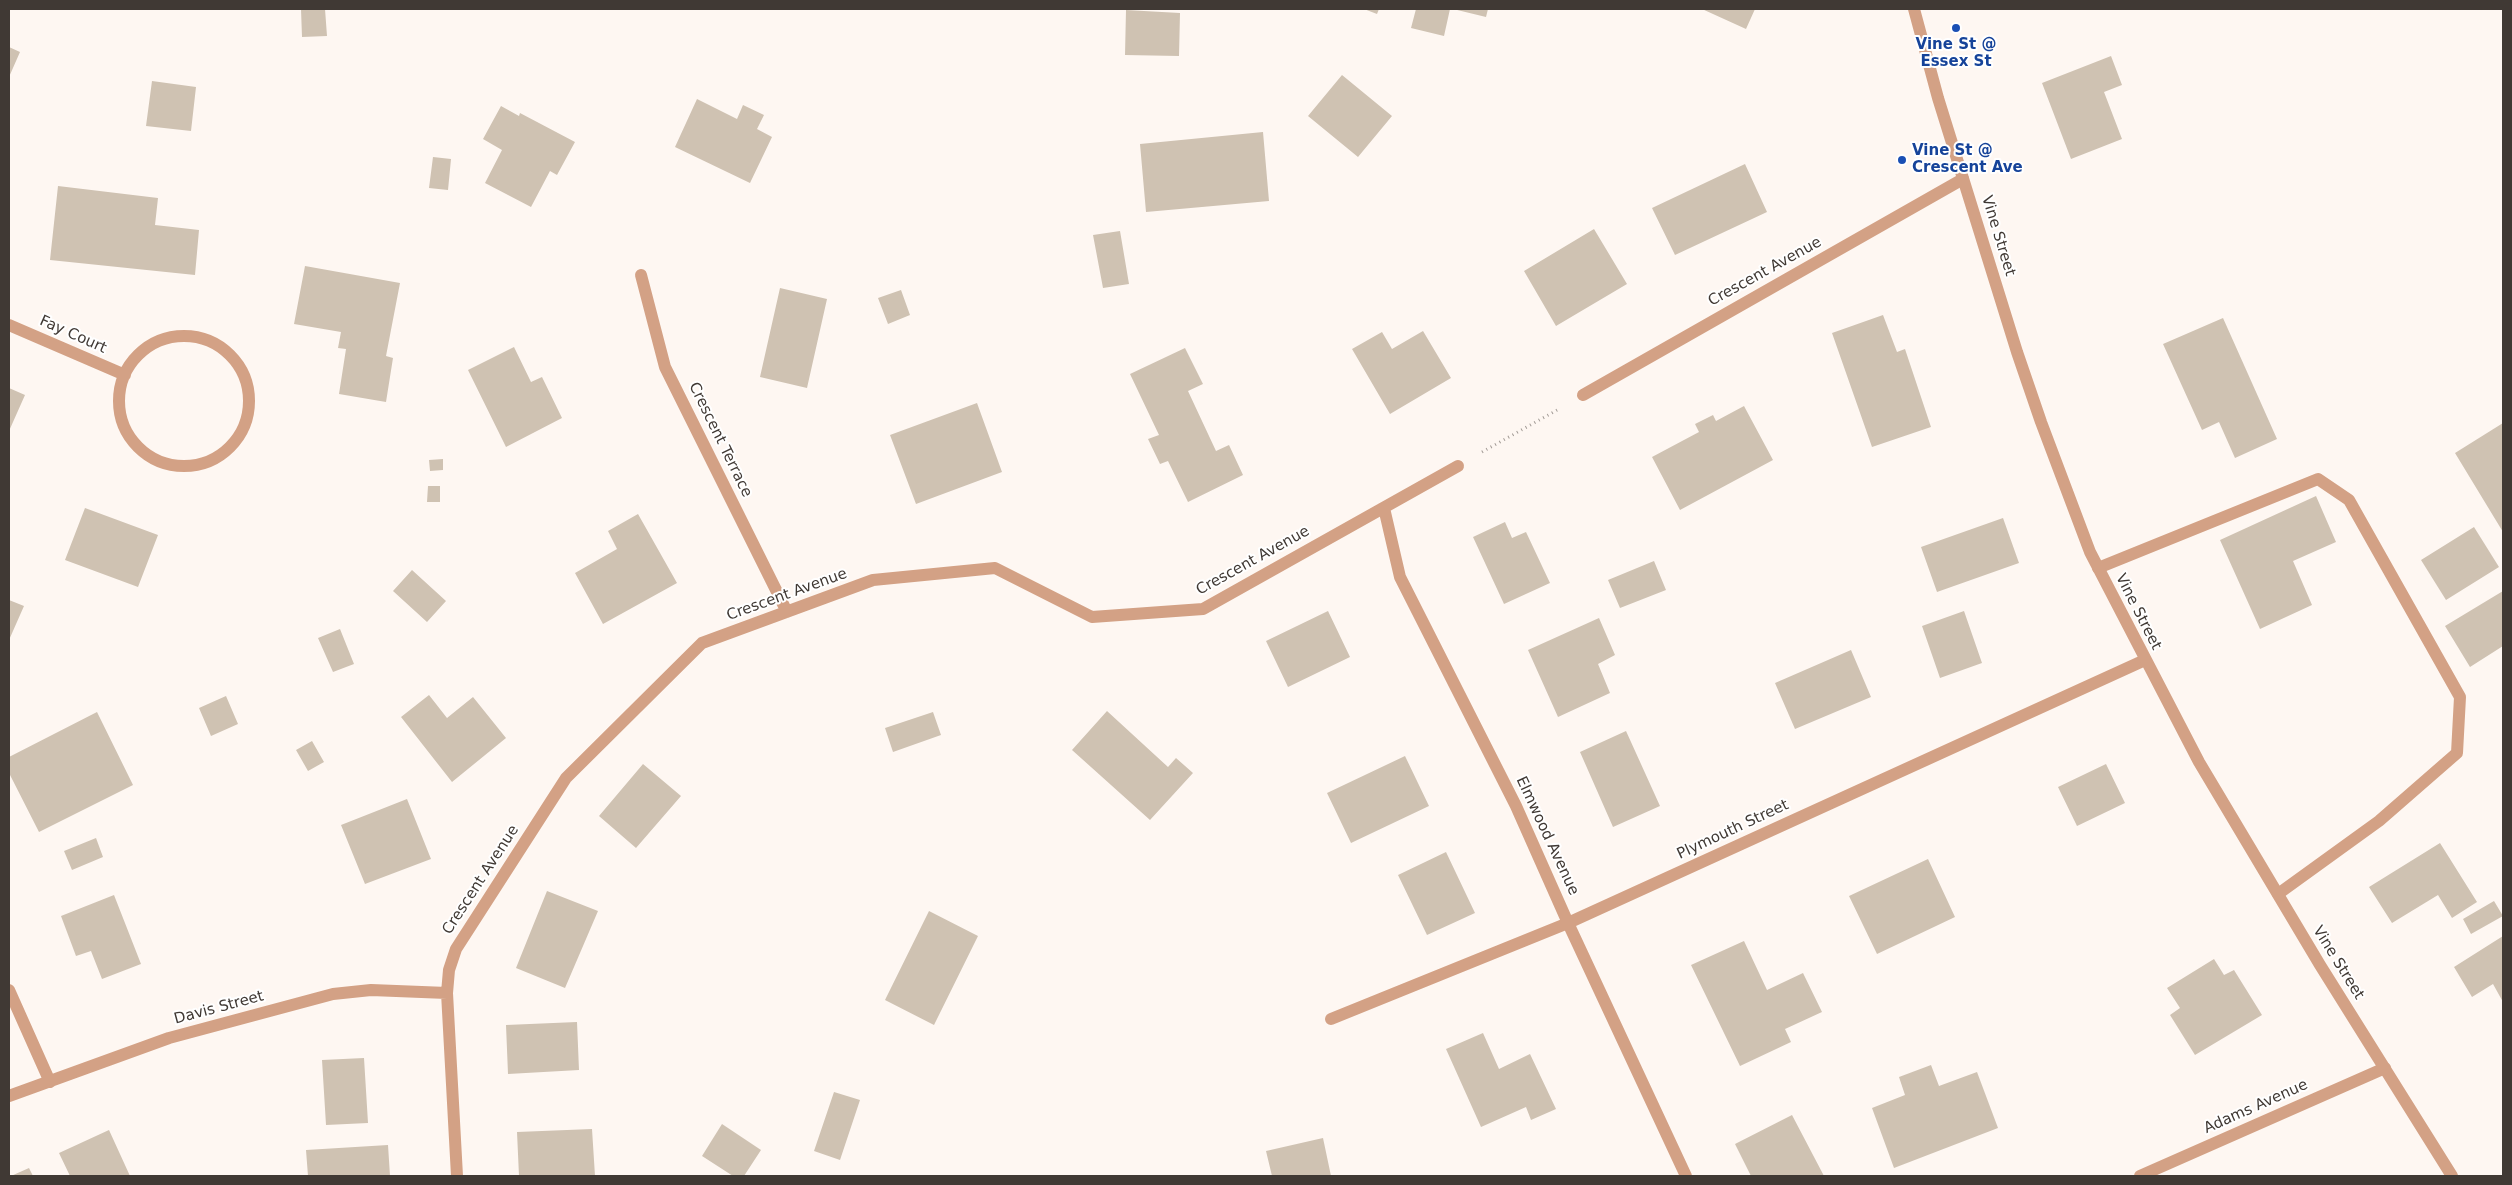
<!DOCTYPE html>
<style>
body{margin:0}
#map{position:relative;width:2512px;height:1185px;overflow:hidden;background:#fef7f2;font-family:"DejaVu Sans",sans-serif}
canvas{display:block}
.frame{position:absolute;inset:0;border:10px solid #403934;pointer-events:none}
</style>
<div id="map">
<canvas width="2512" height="1185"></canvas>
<div class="frame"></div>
</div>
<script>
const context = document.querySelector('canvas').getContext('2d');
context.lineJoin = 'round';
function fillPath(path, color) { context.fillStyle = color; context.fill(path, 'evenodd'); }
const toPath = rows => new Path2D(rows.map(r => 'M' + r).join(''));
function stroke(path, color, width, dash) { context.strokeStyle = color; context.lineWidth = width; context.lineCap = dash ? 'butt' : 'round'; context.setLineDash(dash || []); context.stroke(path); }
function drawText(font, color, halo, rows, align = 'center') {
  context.font = font + ' "DejaVu Sans",sans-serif'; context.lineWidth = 4; context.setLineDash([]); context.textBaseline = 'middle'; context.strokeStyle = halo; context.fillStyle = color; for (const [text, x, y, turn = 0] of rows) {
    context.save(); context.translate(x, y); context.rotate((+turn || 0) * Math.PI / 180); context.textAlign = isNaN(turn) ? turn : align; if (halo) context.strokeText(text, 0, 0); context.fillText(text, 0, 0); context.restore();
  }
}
const building = toPath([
 [301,9,325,9,327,36,302,37],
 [1364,9,1379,9,1377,14],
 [1416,9,1450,9,1444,36,1411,28],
 [1453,9,1488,9,1486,17],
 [1702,9,1755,9,1746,29],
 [1126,10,1180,13,1179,56,1125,55],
 [9,47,20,52,9,77],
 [2111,56,2122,85,2104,92,2122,139,2071,159,2042,83],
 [1342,75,1392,116,1358,157,1308,116],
 [152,81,196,87,191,131,146,126],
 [697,99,737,119,743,105,764,115,757,129,772,137,750,183,675,147],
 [501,106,519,116,520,113,575,142,557,175,550,171,531,207,485,183,502,150,483,139],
 [1263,132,1269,201,1146,212,1140,144],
 [433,157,451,159,448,190,429,188],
 [1745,164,1767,212,1675,255,1652,208],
 [58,186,158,198,155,225,199,230,195,275,50,260],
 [1594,229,1627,284,1556,326,1524,271],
 [1120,231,1129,284,1103,288,1093,235],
 [305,266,400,283,386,356,393,358,386,402,339,394,346,349,338,348,341,332,294,324],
 [780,288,827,299,807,388,760,377],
 [901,290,910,315,888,324,878,298],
 [1883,315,1897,352,1905,349,1931,427,1872,447,1832,333],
 [2223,318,2277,439,2235,458,2219,422,2202,430,2163,344],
 [1423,331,1451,378,1390,414,1352,349,1382,332,1392,349],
 [514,347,531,382,542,377,562,418,506,447,468,370],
 [1185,348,1203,384,1188,391,1216,451,1229,445,1243,475,1188,502,1168,461,1160,464,1148,439,1159,435,1130,374],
 [9,388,25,395,9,431],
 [977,403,1002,472,916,504,890,435],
 [1744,406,1773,460,1680,510,1652,457,1699,432,1695,424,1713,415,1716,421],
 [2503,423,2503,532,2455,453],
 [443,459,443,470,430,471,429,460],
 [428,486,440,486,440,502,427,502],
 [2316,496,2336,542,2293,561,2312,605,2260,629,2220,540],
 [85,508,158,535,138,587,65,560],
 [638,514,677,583,603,624,575,573,617,549,608,531],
 [2003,518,2019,563,1937,592,1921,547],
 [1505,522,1512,538,1526,532,1550,583,1504,604,1473,537],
 [2474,527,2499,567,2446,600,2421,560],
 [1654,561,1666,590,1620,608,1608,580],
 [412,570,446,601,427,622,393,591],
 [2503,591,2503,646,2470,667,2445,626],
 [9,600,24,606,9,640],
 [1328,611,1350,657,1288,687,1266,641],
 [1964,611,1982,663,1940,678,1922,626],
 [1599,618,1615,655,1598,664,1610,693,1558,717,1528,650],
 [340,629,354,664,333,672,318,638],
 [1851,650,1871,697,1795,729,1775,683],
 [429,695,447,718,473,697,506,738,452,782,401,717],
 [226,696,238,724,211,736,199,708],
 [1107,711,1168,767,1176,758,1193,773,1150,820,1072,750],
 [97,712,133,785,39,832,9,773,9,757],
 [933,712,941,735,893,752,885,728],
 [1626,731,1660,806,1613,827,1580,752],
 [312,741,324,762,308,771,296,750],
 [1405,756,1429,806,1351,843,1327,793],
 [643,764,681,796,636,848,599,816],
 [2106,764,2125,803,2077,826,2058,787],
 [407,799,431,859,365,884,341,825],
 [96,838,103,857,72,870,64,851],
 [2440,843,2477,902,2452,918,2438,895,2392,923,2369,887],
 [1446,852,1475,913,1427,935,1398,875],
 [1928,859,1955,917,1877,954,1849,896],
 [547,891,598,911,565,988,516,968],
 [114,895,141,964,102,979,91,951,76,956,61,916],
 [2494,901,2503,916,2471,934,2463,919],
 [929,911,978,936,934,1025,885,1000],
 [2503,936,2503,1002,2493,984,2472,997,2454,967],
 [1744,941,1767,990,1803,973,1822,1012,1785,1029,1791,1042,1740,1066,1691,965],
 [2214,959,2224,975,2234,970,2262,1015,2195,1055,2170,1015,2180,1008,2167,988],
 [577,1022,579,1070,508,1074,506,1025],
 [1483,1033,1499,1069,1530,1054,1556,1109,1531,1120,1526,1107,1481,1127,1446,1049],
 [364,1058,368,1123,326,1125,322,1060],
 [1931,1065,1939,1086,1977,1072,1998,1128,1894,1168,1872,1108,1905,1095,1899,1077],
 [834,1092,860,1100,840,1160,814,1151],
 [1792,1115,1824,1176,1751,1176,1735,1144],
 [722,1124,761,1150,744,1176,733,1176,702,1156],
 [592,1129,595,1176,519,1176,517,1132],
 [109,1130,130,1176,70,1176,59,1153],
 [1323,1138,1331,1176,1272,1176,1266,1151],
 [388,1145,390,1176,308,1176,306,1150],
 [29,1168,33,1176,11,1176]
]);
const path = toPath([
 [1482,452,1559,409]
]);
const service = toPath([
 [2098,568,2318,479,2349,500,2460,697,2457,753,2379,821,2278,894]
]);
const minor = toPath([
 [641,275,665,367,787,612],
 [9,325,125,375],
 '119 401a65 65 0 1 1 130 0a65 65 0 1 1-130 0Z',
 [1583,395,1963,179],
 [1384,508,1400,577,1516,806,1568,923,1686,1176],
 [9,990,50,1082],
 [1331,1019,1568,923,2145,660],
 [9,1096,169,1038,333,994,371,990,447,993],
 [457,1176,447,993,449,970,456,949,566,778,702,643,873,580,995,568,1092,617,1203,609,1458,466],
 [2140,1176,2385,1068]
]);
const tertiary = toPath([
 [1914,9,1938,98,2017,352,2041,422,2090,552,2199,762,2320,965,2452,1176]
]);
const markers = [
 [1956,28,5,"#1a4fb4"],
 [1902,160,5,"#1a4fb4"]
];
const transitNames = [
 ["Vine St @",1956,45],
 ["Essex St",1956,62],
 ["Vine St @",1912,151,"left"],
 ["Crescent Ave",1912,168,"left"]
];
const streetNames = [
 ["Vine Street",1998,236,73],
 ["Crescent Avenue",1765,272,-29],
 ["Fay Court",73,335,24],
 ["Crescent Terrace",720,440,64],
 ["Crescent Avenue",1253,561,-29],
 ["Crescent Avenue",787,595,-20],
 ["Vine Street",2138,612,63],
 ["Plymouth Street",1733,830,-25],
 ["Elmwood Avenue",1547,836,65],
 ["Crescent Avenue",481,880,-57],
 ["Vine Street",2338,963,58],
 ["Davis Street",219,1008,-15],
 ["Adams Avenue",2256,1107,-24]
];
fillPath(building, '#cfc2b2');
stroke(path, '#a19a95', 3, [1, 4]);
stroke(service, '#d3a185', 12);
stroke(minor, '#d3a185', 12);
stroke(tertiary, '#d3a185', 12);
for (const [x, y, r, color] of markers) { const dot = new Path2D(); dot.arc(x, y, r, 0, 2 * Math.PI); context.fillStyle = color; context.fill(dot); stroke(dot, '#fff', 2); }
drawText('bold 15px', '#164399', '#fff', transitNames);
drawText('15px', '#403934', '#fff', streetNames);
</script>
